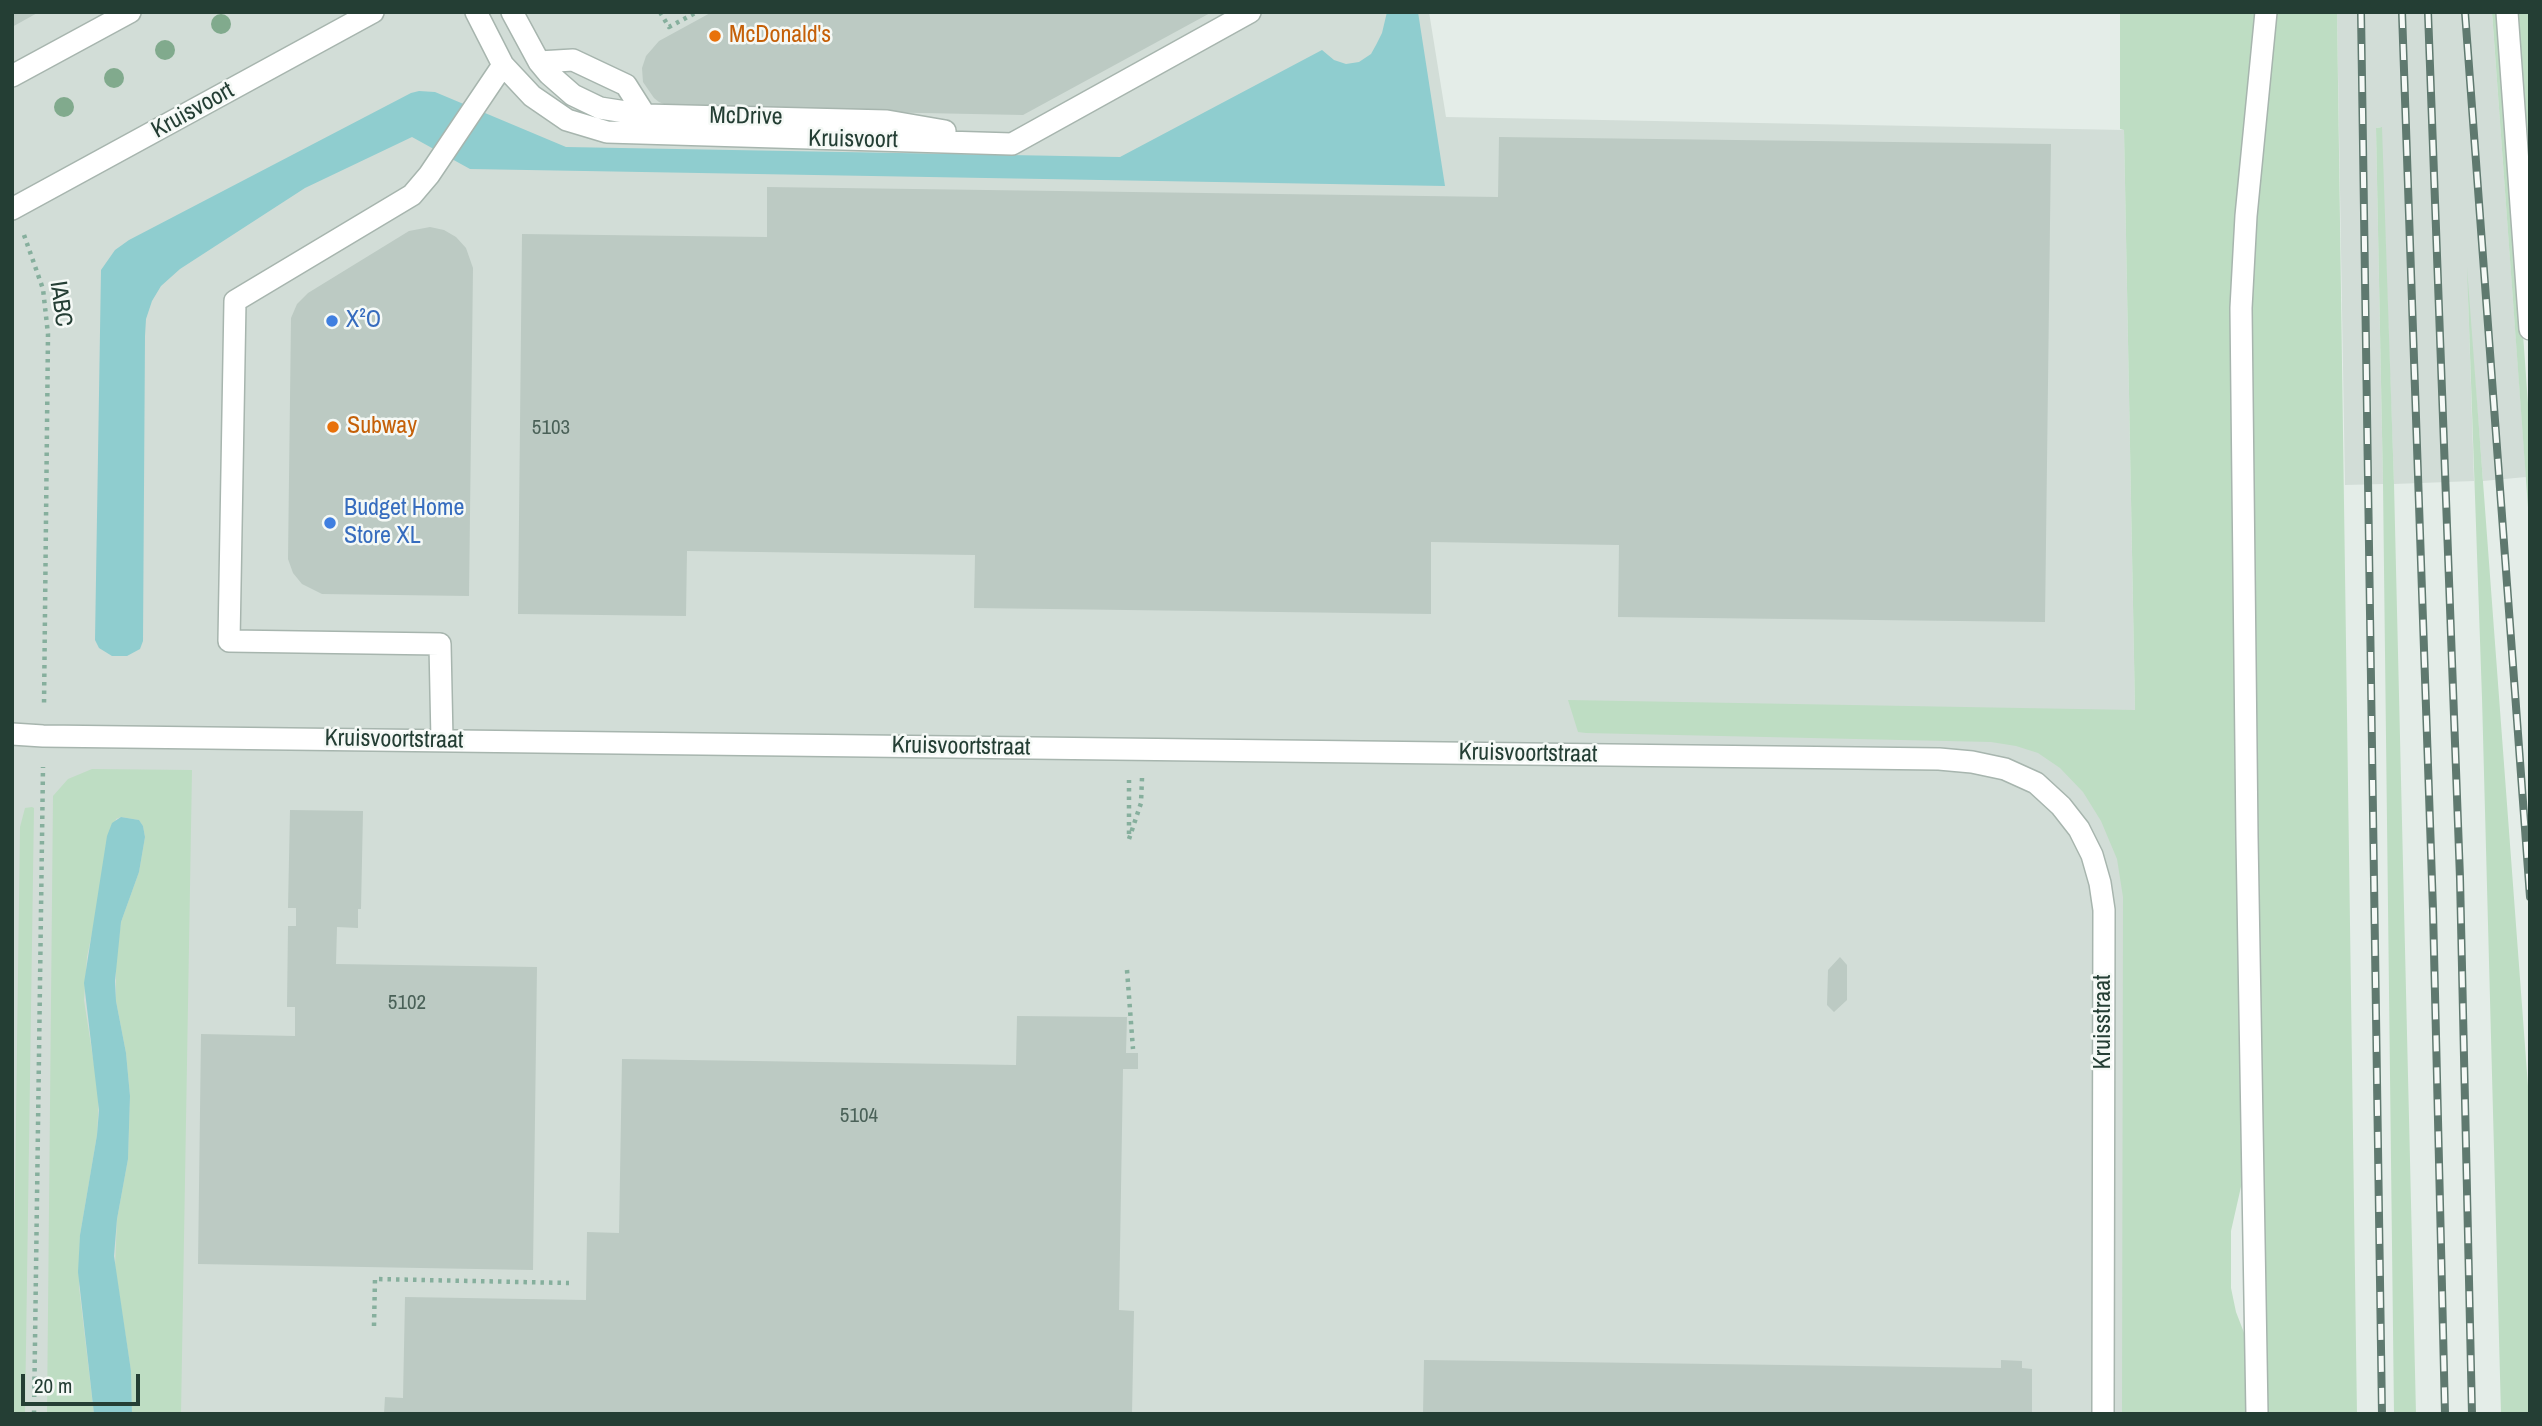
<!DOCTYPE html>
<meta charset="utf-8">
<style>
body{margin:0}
#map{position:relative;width:2542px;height:1426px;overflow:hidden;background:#e4ede8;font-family:"Archivo Narrow",sans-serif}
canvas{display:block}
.frame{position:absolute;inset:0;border:14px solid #243e34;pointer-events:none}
.scale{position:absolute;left:21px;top:1374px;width:119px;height:32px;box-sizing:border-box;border:4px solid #243e34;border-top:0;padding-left:9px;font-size:21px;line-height:24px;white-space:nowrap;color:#243e34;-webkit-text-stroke:5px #f5f9f6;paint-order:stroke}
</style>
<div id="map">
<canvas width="2542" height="1426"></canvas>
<div class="frame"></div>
<div class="scale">20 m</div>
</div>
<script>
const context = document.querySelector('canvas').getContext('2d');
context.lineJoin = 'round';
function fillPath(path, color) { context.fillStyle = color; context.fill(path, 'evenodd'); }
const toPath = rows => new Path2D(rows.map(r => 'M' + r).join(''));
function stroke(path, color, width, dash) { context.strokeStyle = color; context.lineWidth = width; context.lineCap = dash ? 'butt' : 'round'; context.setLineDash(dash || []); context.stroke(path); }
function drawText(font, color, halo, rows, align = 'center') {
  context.font = font + ' "Archivo Narrow",sans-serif'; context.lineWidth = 5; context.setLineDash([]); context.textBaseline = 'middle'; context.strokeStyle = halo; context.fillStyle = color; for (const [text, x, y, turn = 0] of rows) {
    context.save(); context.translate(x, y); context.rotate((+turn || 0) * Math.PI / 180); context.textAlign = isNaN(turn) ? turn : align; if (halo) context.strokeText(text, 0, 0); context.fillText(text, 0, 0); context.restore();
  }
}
const built = toPath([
 [12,12,1429,12,1446,117,2124,130,2135,710,2139,1414,12,1414],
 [2337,12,2492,12,2526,477,2483,481,2468,293,2474,481,2394,484,2381,127,2376,128,2383,484,2345,485]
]);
const green = toPath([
 [2120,12,2257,12,2240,220,2245,1169,2231,1231,2231,1288,2236,1312,2248,1343,2249,1414,2122,1414,2123,897,2117,859,2101,821,2083,792,2060,768,2038,753,2016,746,1991,742,1586,733,1578,732,1568,700,2135,710,2124,130,2120,129],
 [2273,12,2337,12,2357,1414,2265,1414,2249,364,2258,164],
 [2492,12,2500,12,2530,432,2530,535],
 [2516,12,2530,12,2530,197],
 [2382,127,2394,484,2416,1414,2394,1414,2383,484,2376,128],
 [2467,267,2530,1113,2530,1414,2501,1414,2482,698],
 [92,769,192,770,181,1414,132,1414,131,1371,115,1267,117,1219,128,1159,130,1096,126,1053,116,1001,116,961,121,922,139,872,145,837,143,826,139,820,121,817,116,819,87,957,84,1000,99,1097,97,1135,80,1235,79,1287,94,1414,47,1414,53,796,68,779],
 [32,807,34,808,25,1414,12,1414,20,827,25,808]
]);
const water = toPath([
 [1387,12,1418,12,1445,186,470,169,412,137,305,188,180,269,161,286,152,301,146,319,145,336,143,641,140,649,127,656,112,656,99,648,95,640,101,270,115,250,129,240,411,93,419,91,435,92,566,147,1120,157,1322,50,1334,60,1346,64,1359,62,1371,54,1376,45,1382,33],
 [121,817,139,820,143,826,145,837,139,872,121,922,115,981,116,1001,126,1053,130,1096,128,1159,117,1219,114,1256,131,1371,132,1414,94,1414,78,1272,80,1235,97,1135,99,1110,84,983,107,836,112,823]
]);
const building = toPath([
 [12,12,39,12,12,27],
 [712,12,1212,12,1023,115,721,109,671,107,659,102,654,98,643,82,642,68,646,56,659,41],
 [1499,137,2051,144,2045,622,1618,617,1619,545,1431,542,1431,614,974,608,975,555,687,551,686,616,518,614,522,234,767,237,767,187,1498,197],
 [430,227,444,230,456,237,466,248,473,268,469,596,322,594,302,584,293,573,288,559,291,318,297,304,308,293,409,231],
 [290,810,363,811,361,909,358,909,358,928,337,927,336,964,537,967,533,1270,198,1264,201,1034,295,1036,295,1007,287,1007,288,926,296,926,296,908,288,908],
 [1840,957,1847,965,1847,1000,1834,1012,1827,1005,1828,970],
 [1017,1016,1127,1017,1126,1053,1138,1053,1138,1069,1123,1069,1119,1310,1134,1311,1132,1414,384,1414,385,1397,403,1398,405,1297,586,1300,587,1232,619,1233,622,1059,1016,1065],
 [1424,1360,2001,1368,2001,1360,2022,1361,2022,1368,2032,1369,2032,1414,1423,1414]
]);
const path = toPath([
 [660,12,669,27,697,12],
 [24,235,43,289,48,334,44,706],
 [1129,834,1129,780],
 [1129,839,1141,803,1142,778],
 [1127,970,1133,1049],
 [374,1326,375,1279,569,1283],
 [34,1414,43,767]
]);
const minor = toPath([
 [476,12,503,65,532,96,567,120,607,132,1012,144,1250,12],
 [512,12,539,62,549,74,573,95,600,108,645,115,887,121,945,131],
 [2507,12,2530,329],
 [539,62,573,60,626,85,645,115],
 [12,76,130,12],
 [12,209,373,12],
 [12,734,43,736,1939,759,1972,762,2005,769,2036,783,2061,806,2079,829,2092,855,2100,883,2104,910,2103,1414],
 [442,740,440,644,229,641,235,301,412,195,429,175,503,65],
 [2257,1414,2247,837,2241,308,2246,216,2266,12]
]);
const rail = toPath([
 [2361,12,2382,1414],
 [2402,12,2433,910,2445,1414],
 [2428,12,2460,878,2472,1414],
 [2465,12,2530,897]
]);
const trees = [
 [221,24],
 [165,50],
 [114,78],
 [64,107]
];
const markers = [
 [715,36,7,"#e8710a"],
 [332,321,7,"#3f7fe0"],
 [333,427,7,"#e8710a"],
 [330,523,7,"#3f7fe0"]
];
const numberNames = [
 ["5103",551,428],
 ["5102",407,1003],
 ["5104",859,1116]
];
const foodNames = [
 ["McDonald's",729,36],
 ["Subway",347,427]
];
const streetNames = [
 ["Kruisvoort",193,111,-29],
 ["McDrive",746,117,1],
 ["Kruisvoort",853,140,1],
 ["IABC",60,304,82],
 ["Kruisvoortstraat",394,740,1],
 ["Kruisvoortstraat",961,747,1],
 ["Kruisvoortstraat",1528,754,1],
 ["Kruisstraat",2104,1022,-90]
];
const shopNames = [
 ["X²O",346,321],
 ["Budget Home",344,509],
 ["Store XL",344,537]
];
fillPath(built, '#d2ddd7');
fillPath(green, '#beddc3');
fillPath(water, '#8fcdcf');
fillPath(building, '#bccac3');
stroke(minor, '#a7b5ae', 24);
stroke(path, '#86af9d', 4.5, [3.5, 5]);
stroke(minor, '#fff', 21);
stroke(rail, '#5f796f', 8);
stroke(rail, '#f5f9f6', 5, [16]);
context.fillStyle = '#81aa8d';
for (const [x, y] of trees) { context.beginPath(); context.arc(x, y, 10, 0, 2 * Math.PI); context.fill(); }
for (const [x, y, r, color] of markers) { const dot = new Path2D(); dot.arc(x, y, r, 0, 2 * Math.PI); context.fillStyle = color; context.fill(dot); stroke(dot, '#f5f9f6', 2.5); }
drawText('21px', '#4a6158', null, numberNames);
drawText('24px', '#c56008', '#f5f9f6', foodNames, 'left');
drawText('24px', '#243e34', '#f5f9f6', streetNames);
drawText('24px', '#366cbe', '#f5f9f6', shopNames, 'left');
</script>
